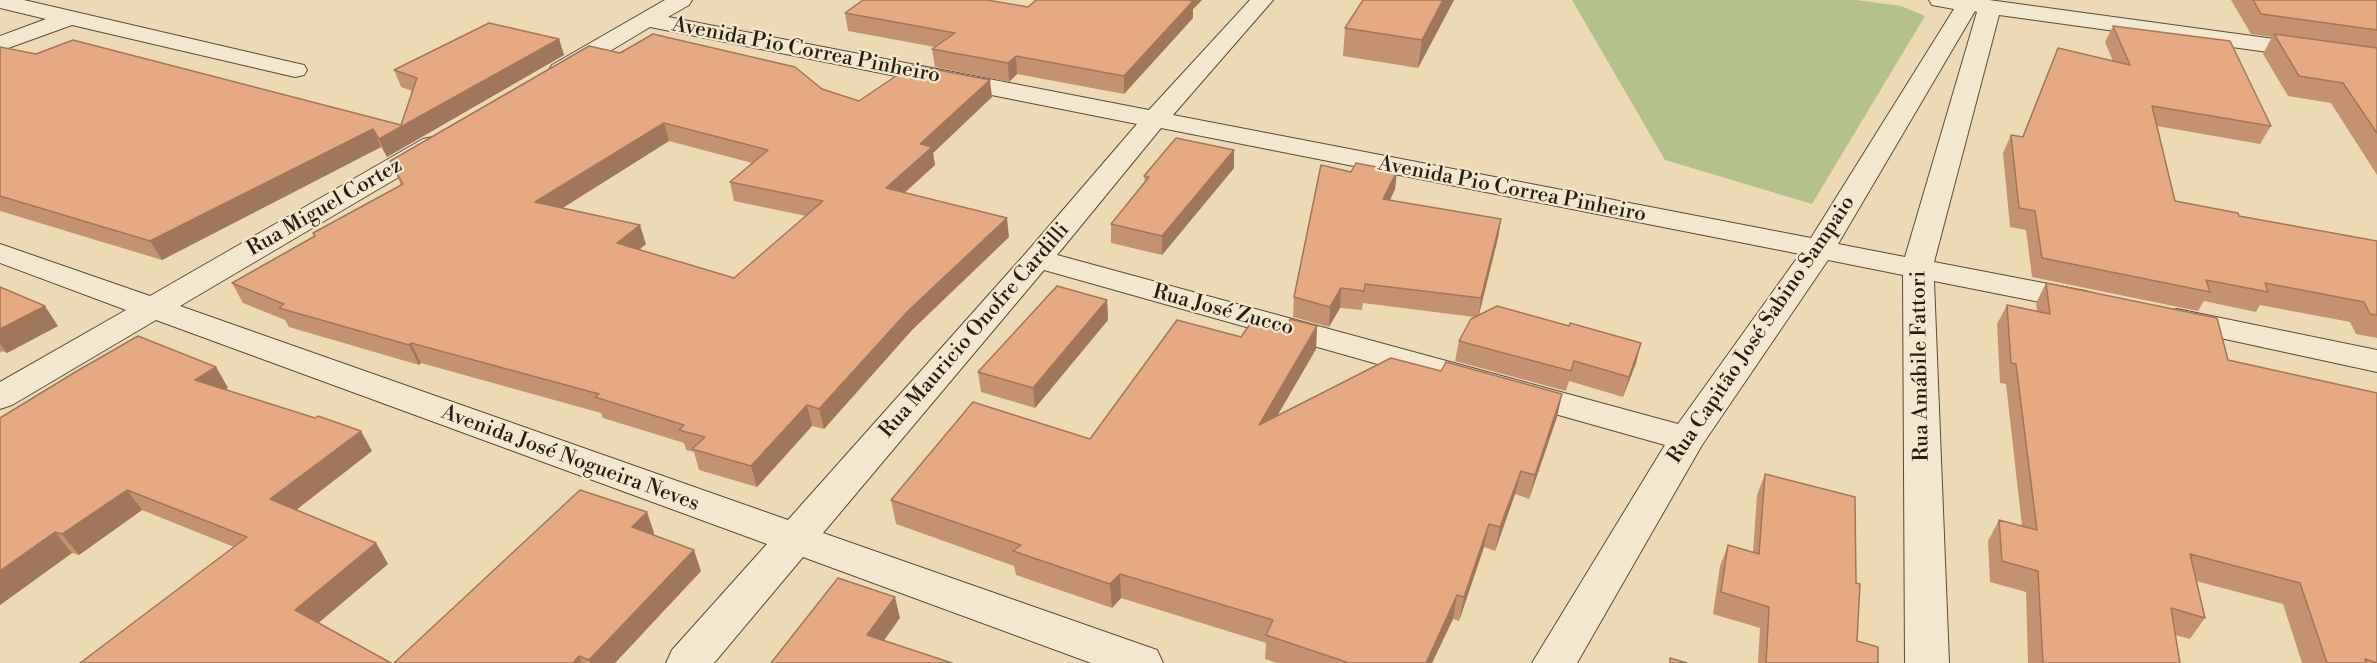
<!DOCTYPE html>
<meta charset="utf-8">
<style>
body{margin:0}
canvas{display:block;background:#eddab4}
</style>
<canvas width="2377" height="663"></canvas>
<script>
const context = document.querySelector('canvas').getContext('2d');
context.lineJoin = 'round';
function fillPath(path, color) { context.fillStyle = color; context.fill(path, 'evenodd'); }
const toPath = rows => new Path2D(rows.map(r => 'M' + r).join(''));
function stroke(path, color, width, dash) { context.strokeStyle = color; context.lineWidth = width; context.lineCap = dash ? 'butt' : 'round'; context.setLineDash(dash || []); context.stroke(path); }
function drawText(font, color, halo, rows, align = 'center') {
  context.font = font + ' "Libre Bodoni",serif'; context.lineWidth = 4.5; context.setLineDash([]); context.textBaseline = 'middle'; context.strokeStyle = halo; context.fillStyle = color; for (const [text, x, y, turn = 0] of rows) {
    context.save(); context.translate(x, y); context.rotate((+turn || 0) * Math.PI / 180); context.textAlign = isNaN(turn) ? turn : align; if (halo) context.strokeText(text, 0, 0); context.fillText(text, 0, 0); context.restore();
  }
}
const green = toPath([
 [1572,0,1856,0,1901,6,1925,16,1812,204,1665,160]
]);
const minor = toPath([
 [0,0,24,0,295,63,304,65,307,70,304,75,295,77,72,25,0,51,0,36,46,19,0,8,0,0],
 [665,0,692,0,689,5,668,17,1149,110,1250,0,1273,0,1173,115,1811,238,1954,9,1932,5,1929,0,1989,0,2377,53,2377,67,1999,15,1934,262,2085,291,2096,294,2101,301,2096,308,2085,311,1934,281,1949,663,1905,663,1903,275,1828,260,1702,445,1577,663,1532,663,1665,445,1044,270,823,533,1157,650,1163,663,1091,663,803,557,714,663,666,663,672,650,767,544,156,320,12,405,0,409,0,382,126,310,0,263,0,244,150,296,423,139,433,137,443,139,446,145,443,151,180,306,788,520,1026,253,1137,124,650,27,570,75,561,77,552,75,549,70,552,65,665,0],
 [1975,11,1977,12,1905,257,1838,244,1975,11],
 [1161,128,1800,254,1678,424,1057,255,1161,128],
 [2177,309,2377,350,2377,372,2165,326,2161,319,2165,312,2177,309]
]);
const wall = toPath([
 [1036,0,1202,0,1193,9,1193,18,1124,94,1017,74,1009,82,935,67,932,49,935,47,848,31,845,13,1028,7],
 [1363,0,1454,0,1418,68,1343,56,1345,28],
 [2231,0,2377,0,2377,175,2331,103,2288,96,2263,54,2272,37,2251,34],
 [2113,26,2271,126,2260,144,2157,126,2175,201,2239,216,2377,241,2377,338,2356,334,2350,322,2260,305,2256,312,2204,301,2198,311,2032,277,2026,230,2010,227,2003,153,2011,135,2022,137,2058,48,2113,61,2105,42],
 [559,39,564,55,387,157,381,147,162,260,0,211,0,47,401,125,412,91,401,87,394,70],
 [620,53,822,89,859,101,992,97,933,153,935,165,904,193,1009,237,912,330,824,429,812,426,757,487,699,470,694,452,686,450,684,443,603,418,601,413,421,363,419,365,289,327,285,320,243,303,232,283,315,237,401,185,390,161],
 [669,141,752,163,730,182,734,201,806,216,734,278,639,250,646,244,562,208],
 [1234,168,1162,255,1111,243,1111,224,1145,182,1144,176],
 [1397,171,1395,189,1390,200,1501,219,1498,238,1479,315,1569,326,1641,343,1636,363,1623,397,1569,381,1566,391,1455,361,1459,341,1474,317,1363,303,1362,310,1340,308,1329,327,1293,317,1294,297,1351,172],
 [2046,283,2228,360,2377,663,2302,663,2283,604,2196,581,2205,618,2190,639,2175,635,2180,663,2028,663,2026,592,1990,582,1988,541,1999,520,2022,526,2006,384,2000,383,1997,324,2007,305,2037,311,2036,303],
 [0,287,58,326,7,353,2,351,0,353],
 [1107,300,1108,320,1035,408,981,392,978,372],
 [1317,326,1316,349,1277,416,1441,371,1562,394,1557,417,1529,499,1515,494,1495,551,1484,547,1459,621,1453,619,1432,663,1277,663,1265,659,1266,643,1121,598,1112,608,1016,575,1014,566,896,524,891,500,1090,439,1241,337],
 [216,367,228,388,225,389,372,451,296,510,376,543,388,564,318,623,80,663,234,547,142,510,79,555,72,553,0,605,0,418],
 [1765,474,1857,641,1878,663,1758,663,1760,628,1713,614,1720,566,1728,545,1753,552,1757,495],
 [647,512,654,533,653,535,701,571,615,663,394,663]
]);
const shadedWall = toPath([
 [1185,0,1202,0,1193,9,1193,18,1124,94,1124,76],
 [1443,0,1454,0,1418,68,1422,40],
 [559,39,564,55,387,157,379,139],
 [1016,56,1017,74,1009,82,1008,63],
 [990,80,992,97,933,153,935,165,889,207,886,188,920,144],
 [664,123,669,141,542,221,535,202],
 [373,129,381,147,162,260,150,241],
 [1234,150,1234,168,1162,255,1162,236],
 [1397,171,1395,189,1381,218,1383,199],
 [1007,218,1009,237,912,330,824,429,819,409,908,311],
 [1501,219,1498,238,1478,318,1481,298],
 [640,225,646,244,623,262,617,243],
 [1341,288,1340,308,1329,327,1330,307],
 [1107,300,1108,320,1035,408,1033,388],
 [45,306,58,326,7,353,0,344,0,329],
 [1317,326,1316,349,1258,449,1259,425],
 [411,343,421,363,419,365,409,345],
 [1641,343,1636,363,1623,397,1629,377],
 [216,367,228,388,208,400,195,380],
 [1562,394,1557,417,1529,499,1535,475],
 [807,405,812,426,757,487,751,466],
 [361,431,372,451,283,520,270,499],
 [1521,471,1515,494,1495,551,1500,527],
 [127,490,142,510,79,555,62,534],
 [647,512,654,533,640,548,632,527],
 [1489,524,1484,547,1459,621,1464,597],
 [55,532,72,553,0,605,0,571],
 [376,543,388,564,309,631,295,610],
 [694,550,701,571,615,663,590,663,589,660],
 [1120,574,1121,598,1112,608,1110,584],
 [1457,595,1453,619,1432,663,1426,663],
 [895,597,900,618,873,656,867,635],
 [579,656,582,663,573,663]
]);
const building = toPath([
 [863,0,987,0,1028,7,1036,0,1189,0,1193,1,1124,76,1016,56,1008,63,932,49,955,33,845,13,863,0],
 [1363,0,1443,0,1422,40,1345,28,1363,0],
 [2253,0,2377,0,2377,30,2261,14,2253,0],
 [489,23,559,39,379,139,373,129,150,241,0,196,0,47,36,54,73,40,401,125,417,78,394,70,489,23],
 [2113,26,2230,41,2271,126,2152,106,2175,201,2238,213,2239,216,2377,241,2377,315,2370,314,2364,302,2265,283,2268,292,2206,280,2210,292,2042,258,2035,211,2019,208,2011,135,2023,137,2058,48,2130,65,2113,26],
 [653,34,795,67,822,89,859,101,912,65,990,80,920,144,932,147,886,188,1007,218,908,311,819,409,807,405,751,466,692,449,705,437,679,430,684,425,595,397,599,394,411,343,409,345,279,308,284,304,232,283,315,236,313,233,403,184,390,161,589,46,620,53,653,34],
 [664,123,768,150,730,182,823,201,734,278,617,243,640,225,535,202,664,123],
 [2274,34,2377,48,2377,133,2343,83,2299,76,2274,34],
 [1176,138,1234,150,1162,236,1111,224,1149,177,1144,176,1176,138],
 [1356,163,1397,171,1383,199,1501,219,1481,298,1365,284,1364,291,1341,288,1330,307,1294,297,1321,165,1351,172,1356,163],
 [2046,283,2217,318,2228,360,2377,393,2377,663,2365,659,2366,663,2327,663,2300,583,2190,554,2205,618,2171,608,2180,663,2043,663,2038,571,2002,561,1999,520,2037,530,2016,364,2011,363,2007,305,2050,314,2046,283],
 [1057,286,1107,300,1033,388,978,372,1057,286],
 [0,287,45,306,0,329,0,287],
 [1497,306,1569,326,1570,323,1641,343,1629,377,1574,361,1571,371,1459,341,1471,319,1497,306],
 [1290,319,1317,326,1259,425,1391,358,1441,371,1446,362,1562,394,1535,475,1521,471,1500,527,1489,524,1464,597,1457,595,1426,663,1349,663,1266,635,1273,620,1120,574,1110,584,1013,551,1021,545,891,500,973,402,1090,439,1177,320,1241,337,1252,321,1287,330,1290,319],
 [138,336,216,367,195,380,315,418,318,416,361,431,270,499,376,543,295,610,391,663,80,663,247,537,127,490,62,534,55,532,0,571,0,418,77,371,138,336],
 [1765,474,1855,497,1856,583,1860,584,1857,641,1878,647,1878,663,1766,663,1769,607,1721,592,1728,545,1759,554,1765,474],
 [580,490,647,512,632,527,694,550,589,660,579,656,573,663,394,663,580,490],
 [838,578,895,597,867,635,952,663,771,663,838,578],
 [1670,658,1687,663,1670,663,1670,658]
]);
const streetNames = [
 ["Avenida Pio Correa Pinheiro",806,51,11],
 ["Avenida Pio Correa Pinheiro",1512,190,11],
 ["Rua Miguel Cortez",325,208,-30],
 ["Rua José Zucco",1223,311,15],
 ["Rua Capitão José Sabino Sampaio",1762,330,-56],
 ["Rua Mauricio Onofre Cardilli",975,331,-49],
 ["Rua Amábile Fattori",1921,366,-91],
 ["Avenida José Nogueira Neves",570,459,20]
];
fillPath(green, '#b5c08f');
stroke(minor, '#594c39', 2);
fillPath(minor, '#f3e7ce');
fillPath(wall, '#c59270');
fillPath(shadedWall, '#a0775b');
fillPath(building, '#e5aa82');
stroke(building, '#a0775b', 1.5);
drawText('21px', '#281d10', '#f3e7ce', streetNames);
</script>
